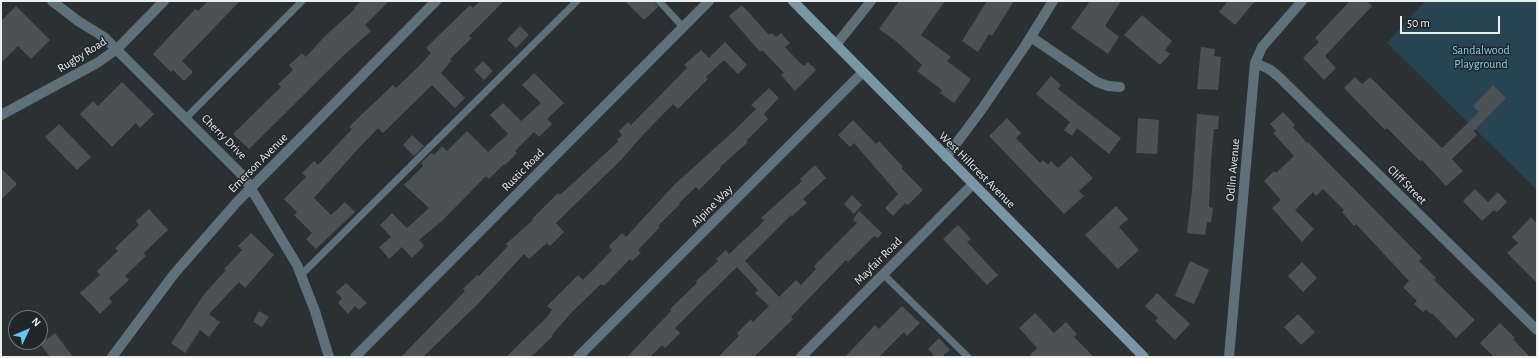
<!DOCTYPE html>
<style>
body{margin:0}
#map{position:relative;width:1538px;height:358px;overflow:hidden;background:#2b3032;font-family:"Alegreya Sans",sans-serif}
canvas{display:block}
.frame{position:absolute;inset:0;border:2px solid #ebeeef;pointer-events:none}
.north{position:absolute;left:8px;top:310px;width:40px;height:40px;box-sizing:border-box;background:#212628;border:1px solid #727678;border-radius:50%;rotate:46deg;font-size:11px;font-weight:700;line-height:16px;text-align:center;color:#ebeeef}
.north::after{content:'';display:block;margin:auto;width:14px;height:18px;background:#68c4f0;clip-path:polygon(50% 0,100% 100%,50% 72%,0 100%)}
.scale{position:absolute;left:1400px;top:16px;width:100px;height:18px;box-sizing:border-box;border:2px solid #ebeeef;border-top:0;padding-left:5px;font-size:12px;line-height:14px;white-space:nowrap;color:#ebeeef;-webkit-text-stroke:3px #212628;paint-order:stroke}
</style>
<div id="map">
<canvas width="1538" height="358"></canvas>
<div class="frame"></div>
<div class="north">N</div>
<div class="scale">50 m</div>
</div>
<script>
const context = document.querySelector('canvas').getContext('2d');
context.lineJoin = 'round';
function fillPath(path, color) { context.fillStyle = color; context.fill(path, 'evenodd'); }
const toPath = rows => new Path2D(rows.map(r => 'M' + r).join(''));
function stroke(path, color, width, dash) { context.strokeStyle = color; context.lineWidth = width; context.lineCap = dash ? 'butt' : 'round'; context.setLineDash(dash || []); context.stroke(path); }
function drawText(font, color, halo, rows, align = 'center') {
  context.font = font + ' "Alegreya Sans",sans-serif'; context.lineWidth = 3; context.setLineDash([]); context.textBaseline = 'middle'; context.strokeStyle = halo; context.fillStyle = color; for (const [text, x, y, turn = 0] of rows) {
    context.save(); context.translate(x, y); context.rotate((+turn || 0) * Math.PI / 180); context.textAlign = isNaN(turn) ? turn : align; if (halo) context.strokeText(text, 0, 0); context.fillText(text, 0, 0); context.restore();
  }
}
const green = toPath([
 [1425,1,1537,1,1537,190,1387,43]
]);
const building = toPath([
 [208,1,240,1,182,61,193,72,184,81,173,70,171,72,153,54,195,9,198,11],
 [361,1,389,1,365,25,371,31,343,56,249,149,233,134,281,87,278,84,293,70,289,65,302,53,306,57,325,36,355,9,354,8],
 [480,1,504,1,469,36,472,38,450,59,452,60,441,73,465,98,455,108,432,85,383,133,378,128,358,149,314,198,331,215,345,202,355,212,316,249,306,239,312,233,294,215,297,212,284,199,306,177,302,173,314,161,318,165,352,129,349,127,361,115,393,85,396,88,417,68,431,53,426,48,438,36,470,5,473,8],
 [625,1,654,1,658,7,644,20],
 [899,1,945,1,921,35,951,57,947,61,971,79,954,103,940,93,942,90,917,71,922,65,897,42,879,29],
 [987,1,1014,1,992,36,989,34,978,52,962,41],
 [1090,1,1121,1,1105,26,1119,37,1108,54,1071,28],
 [1228,1,1255,1,1235,25,1219,12],
 [1350,1,1367,1,1372,6,1325,56,1336,68,1324,80,1303,58,1319,42,1315,38],
 [742,5,769,35,772,33,776,37,781,33,790,43,785,47,799,62,804,66,808,62,816,70,795,91,781,75,784,73,762,50,760,52,729,16],
 [16,6,50,40,31,59,18,46,1,63,1,21],
 [1142,15,1172,41,1165,50,1170,54,1160,65,1124,35],
 [520,26,529,35,516,48,507,39],
 [725,42,747,65,738,74,724,60,706,77,708,79,678,109,673,104,642,136,622,159,556,223,564,232,550,246,547,243,529,259,524,254,478,304,423,357,401,357,465,291,463,289,477,275,479,276,508,246,506,244,533,220,532,219,558,193,560,195,619,141,617,140,622,135,619,131,628,122,631,125,687,68,684,65,701,50,709,58],
 [1201,47,1215,49,1214,56,1221,57,1218,90,1197,89],
 [483,61,493,71,484,80,474,70],
 [534,73,564,103,547,119,552,124,539,137,534,132,515,151,517,153,505,165,504,164,489,179,486,176,442,221,419,240,424,246,412,258,402,247,389,259,379,247,391,237,380,225,392,213,407,228,429,208,404,185,423,166,421,163,431,153,434,155,442,146,447,151,467,131,488,152,508,134,490,115,503,103,521,121,541,103,522,85],
 [1051,76,1061,85,1058,89,1121,138,1109,154,1077,128,1072,136,1064,130,1070,122,1036,94],
 [1355,77,1362,84,1370,77,1442,148,1479,112,1473,106,1493,85,1506,98,1474,131,1477,135,1452,159,1463,171,1446,186,1422,160,1420,161,1387,128,1385,130,1344,88],
 [122,82,154,114,140,128,136,123,112,147,80,114,93,101,98,106],
 [769,88,779,98,764,114,768,119,746,141,748,142,720,167,721,168,699,190,696,187,679,203,680,204,658,226,660,227,638,250,641,253,632,261,630,259,604,286,601,284,572,312,552,335,553,336,531,357,506,357,547,317,552,310,547,306,578,275,583,280,612,250,609,246,622,233,626,237,675,184,736,129,756,109,751,105],
 [1283,112,1295,125,1293,127,1307,143,1308,142,1422,258,1419,261,1436,278,1434,280,1475,320,1456,338,1432,313,1431,314,1426,309,1423,312,1414,304,1417,301,1403,287,1409,281,1356,224,1354,226,1342,212,1344,210,1323,189,1316,196,1313,192,1295,210,1314,229,1302,242,1272,208,1281,200,1264,181,1274,171,1276,173,1294,156,1273,133,1276,131,1270,124],
 [1197,114,1219,116,1218,129,1214,129,1211,161,1209,207,1213,208,1211,223,1207,222,1205,235,1187,233,1192,191],
 [1007,118,1021,133,1016,138,1040,163,1043,160,1048,165,1051,161,1058,168,1071,156,1093,178,1079,191,1084,196,1064,214,989,136],
 [1138,118,1159,120,1157,154,1136,153],
 [853,120,876,144,879,141,903,167,901,168,923,190,908,205,905,203,893,216,885,208,898,194,854,143,850,147,838,135],
 [59,124,91,157,77,170,45,137],
 [412,135,424,146,414,156,403,145],
 [815,165,826,178,803,199,807,203,792,216,791,215,745,261,779,297,796,280,801,285,816,269,814,266,857,223,853,220,859,211,882,233,878,238,874,236,848,262,846,260,791,317,793,319,754,357,718,357,739,336,737,333,751,319,753,322,769,306,755,293,758,290,737,267,675,328,680,333,665,348,662,345,650,357,627,357,671,311,670,309,697,283,696,281,718,261,716,259,726,250,729,254,759,226,764,220,761,218,802,181,800,179],
 [1,168,17,184,1,200],
 [1475,189,1488,202,1498,192,1507,202,1497,212,1494,210,1482,221,1463,201],
 [852,195,862,205,854,214,844,204],
 [1116,206,1128,219,1119,227,1139,250,1118,269,1085,235],
 [149,209,168,230,144,253,146,256,125,276,129,280,109,298,112,302,100,314,80,293,100,275,97,271,118,251,115,248,139,225,136,221],
 [1531,217,1537,224,1537,283,1507,253,1518,243,1512,237],
 [958,225,971,239,967,242,998,275,987,285,943,239],
 [251,233,274,255,245,288,239,282,209,314,220,322,209,337,200,330,185,353,171,343,205,293,226,270,224,269,242,250,238,246],
 [1190,261,1209,270,1194,304,1175,296],
 [1302,262,1317,278,1303,292,1288,276],
 [346,283,367,303,359,310,355,306,348,314,338,303,342,298,336,292],
 [1157,293,1190,324,1175,340,1155,321,1158,318,1145,306],
 [902,306,920,323,907,336,904,332,879,357,845,357,875,325,879,329],
 [259,311,269,317,262,327,253,322],
 [1035,313,1054,333,1066,322,1077,334,1074,337,1094,357,1028,357,1037,348,1019,328],
 [1298,314,1315,332,1301,345,1284,327],
 [1500,323,1515,338,1513,339,1530,357,1494,357,1480,343],
 [55,333,73,357,50,357,40,344],
 [939,338,950,350,942,357,935,357,928,349]
]);
const lane = toPath([
 [659,1,683,27],
 [186,118,302,1],
 [883,274,968,357],
 [301,275,577,1]
]);
const street = toPath([
 [52,1,78,21,104,37,244,177,297,265,315,311,329,357],
 [1031,37,1097,82,1108,86,1120,87],
 [836,45,871,1],
 [1255,63,1269,69,1278,76,1537,330],
 [1,115,97,63,117,49,164,1],
 [946,157,982,109,1025,46,1053,1],
 [112,357,174,274,237,202,436,1],
 [355,357,709,1],
 [578,357,863,72],
 [801,357,973,184],
 [1229,357,1255,63,1262,47,1302,1]
]);
const secondary = toPath([
 [793,1,1144,357]
]);
const parkNames = [
 ["Sandalwood",1481,50],
 ["Playground",1481,64]
];
const streetNames = [
 ["Rugby Road",82,55,-32],
 ["Cherry Drive",224,137,45],
 ["Emerson Avenue",258,163,-45],
 ["Rustic Road",523,170,-45],
 ["West Hillcrest Avenue",977,170,45],
 ["Odlin Avenue",1233,170,-85],
 ["Cliff Street",1407,185,45],
 ["Alpine Way",712,206,-45],
 ["Mayfair Road",878,261,-45]
];
fillPath(green, '#284351');
fillPath(building, '#4c5153');
stroke(lane, '#5e717b', 7);
stroke(street, '#5e717b', 10);
stroke(secondary, '#7896a6', 10);
drawText('12px', '#85cef4', '#212628', parkNames);
drawText('12px', '#ebeeef', '#212628', streetNames);
</script>
